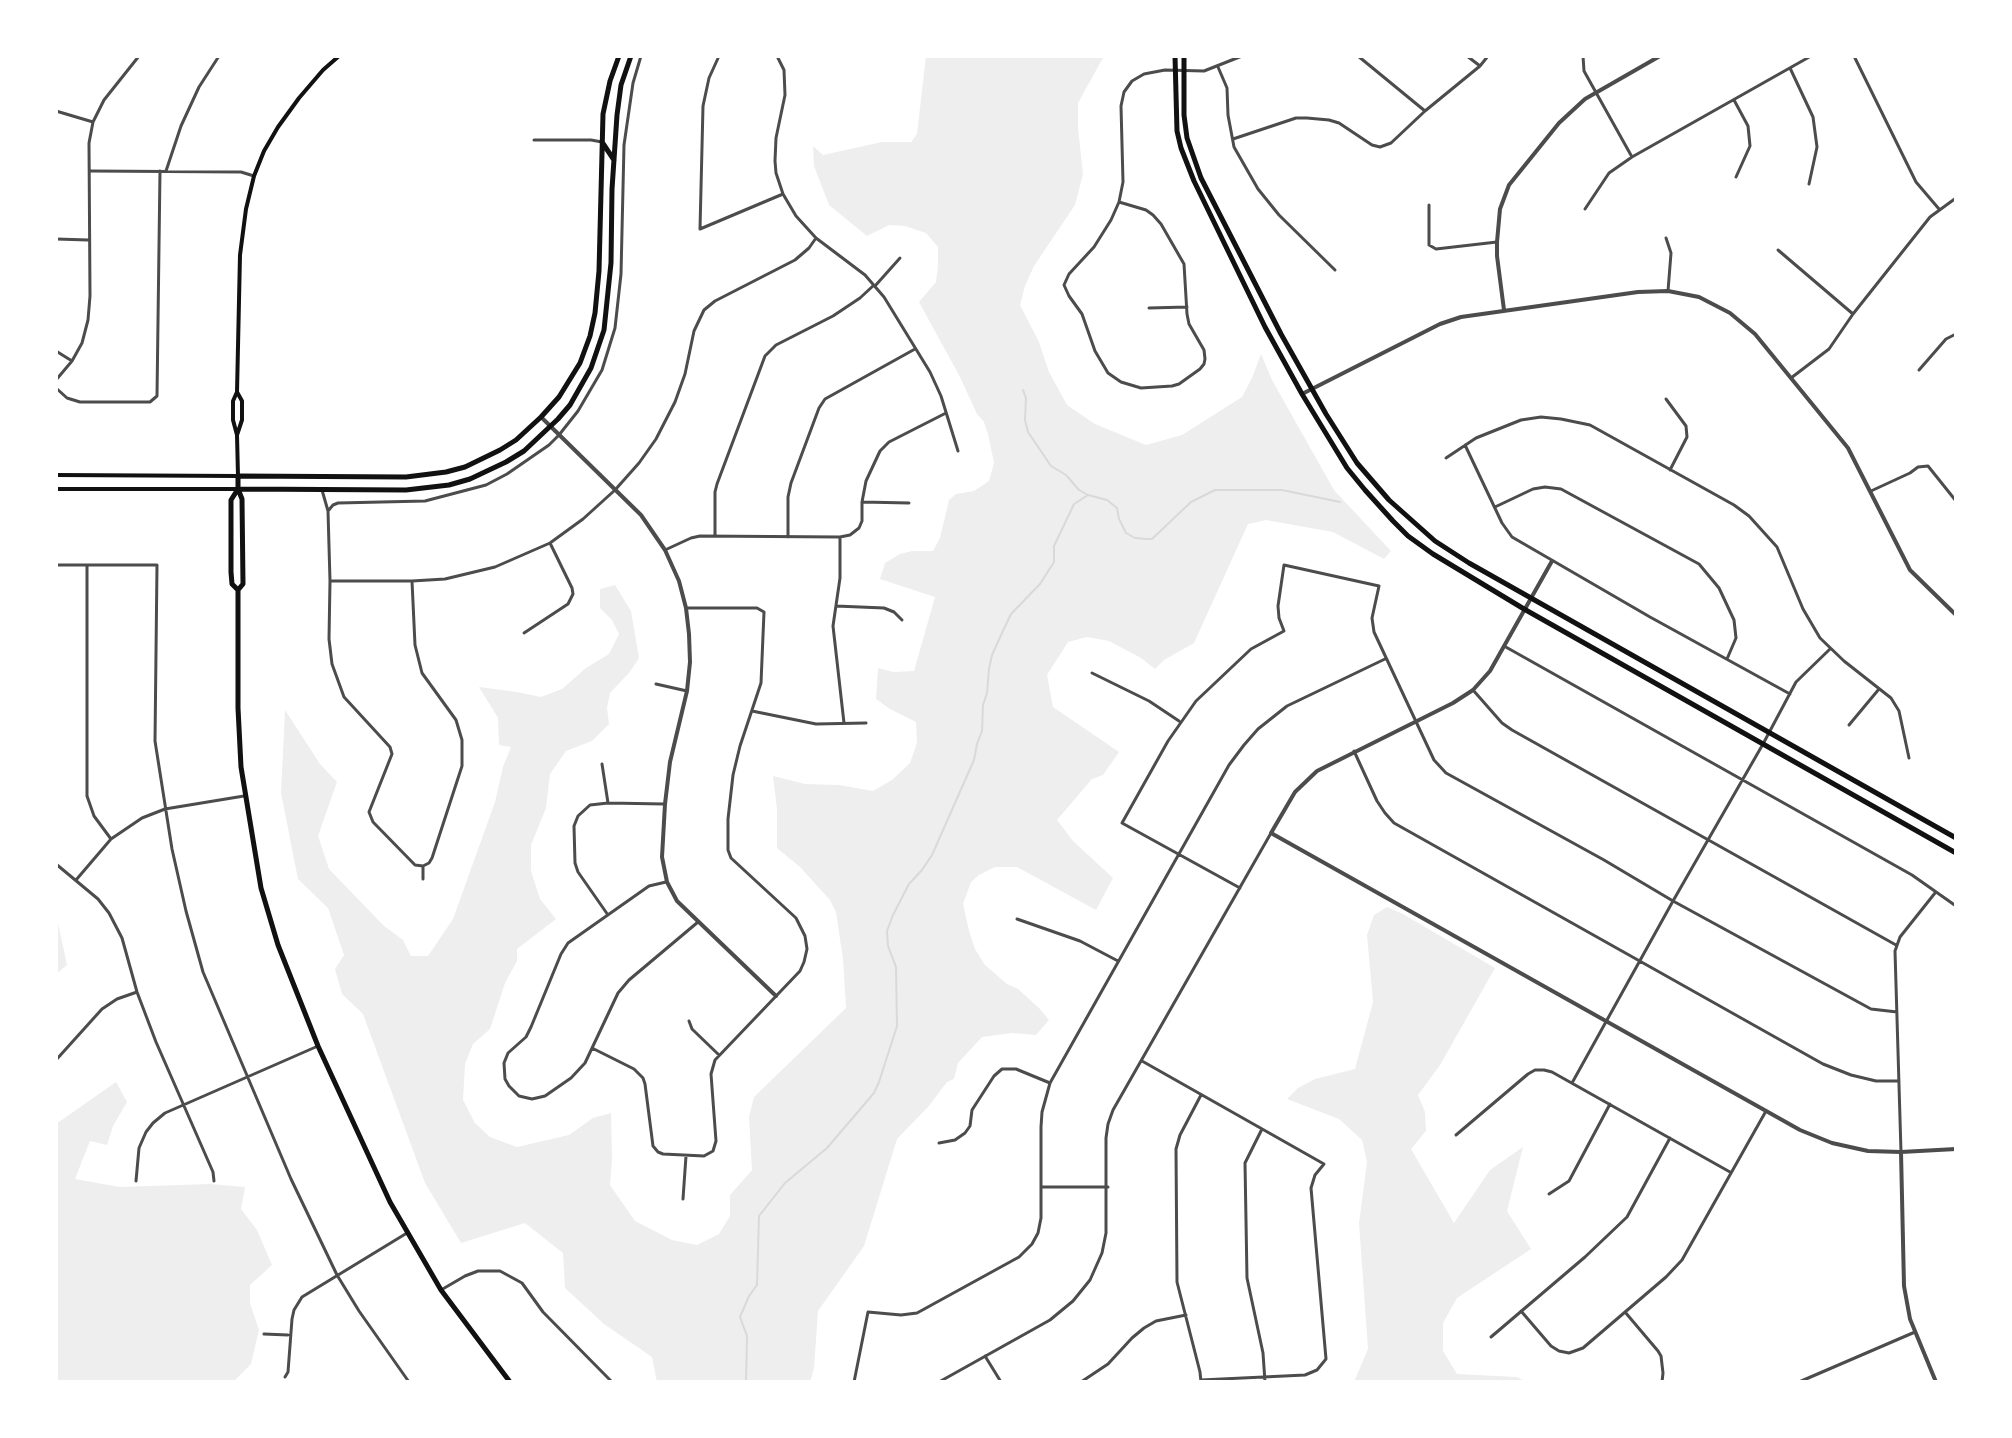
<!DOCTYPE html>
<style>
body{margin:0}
#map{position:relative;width:2012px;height:1438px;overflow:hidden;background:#fff;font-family:Rubik,sans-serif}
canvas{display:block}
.frame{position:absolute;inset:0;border:58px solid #fff;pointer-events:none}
</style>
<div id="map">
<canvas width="2012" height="1438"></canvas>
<div class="frame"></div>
</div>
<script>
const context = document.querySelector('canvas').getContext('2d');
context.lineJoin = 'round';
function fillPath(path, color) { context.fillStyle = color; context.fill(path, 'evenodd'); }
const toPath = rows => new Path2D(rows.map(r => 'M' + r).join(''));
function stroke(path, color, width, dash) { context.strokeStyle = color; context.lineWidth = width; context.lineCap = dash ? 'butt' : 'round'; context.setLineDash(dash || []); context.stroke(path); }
const green = toPath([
 [926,56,1104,56,1078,103,1078,128,1083,174,1075,205,1034,266,1025,286,1020,305,1039,342,1049,372,1067,405,1095,424,1146,445,1182,435,1242,397,1252,378,1261,354,1272,380,1334,490,1391,551,1384,559,1333,532,1266,520,1248,524,1194,643,1164,660,1155,669,1141,658,1109,641,1087,637,1068,642,1047,675,1053,707,1119,752,1103,775,1092,779,1057,820,1073,841,1113,878,1096,910,1017,867,995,867,979,875,971,882,963,904,969,931,975,949,985,965,1007,984,1018,989,1039,1008,1049,1020,1036,1035,1012,1033,982,1037,958,1063,954,1079,947,1082,928,1107,897,1139,864,1246,818,1311,814,1368,810,1382,657,1382,652,1357,604,1324,565,1288,563,1253,525,1223,461,1243,425,1183,363,1014,342,994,335,969,344,955,328,908,298,879,281,793,285,710,320,764,337,782,318,836,329,869,384,926,403,940,411,956,428,956,453,919,495,802,503,767,511,747,499,745,498,718,479,687,517,692,541,697,562,689,586,668,609,654,619,634,612,620,600,608,600,589,615,585,631,611,639,658,629,673,610,693,607,708,609,724,592,741,566,751,550,774,546,808,531,845,531,871,540,899,556,919,517,949,517,961,505,983,490,1029,473,1044,465,1064,463,1100,475,1123,490,1137,517,1147,569,1135,593,1118,611,1113,612,1160,610,1185,635,1221,672,1240,697,1245,719,1234,730,1216,730,1195,752,1170,749,1117,754,1097,846,1008,843,959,836,912,830,900,800,867,777,848,777,809,773,776,805,784,839,785,873,791,892,780,910,763,917,743,916,722,890,709,876,699,878,668,893,672,914,671,935,597,880,579,885,563,900,554,912,551,933,551,940,538,949,500,956,494,974,491,989,481,994,463,988,434,984,422,977,414,960,377,919,302,936,282,938,266,938,247,926,233,905,226,889,225,867,236,829,205,814,166,813,146,823,155,882,142,911,142,917,134],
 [1387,907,1403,914,1495,968,1440,1065,1418,1095,1425,1112,1426,1131,1411,1149,1454,1223,1490,1170,1523,1147,1507,1211,1531,1249,1457,1298,1443,1323,1443,1351,1457,1374,1517,1377,1527,1382,1354,1382,1368,1349,1359,1223,1367,1162,1362,1140,1339,1119,1287,1099,1298,1088,1315,1079,1355,1069,1373,1002,1367,935,1374,915],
 [56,914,67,965,56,974],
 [116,1082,127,1102,113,1126,107,1145,90,1141,75,1179,120,1187,210,1184,245,1187,241,1209,257,1230,272,1265,250,1285,250,1303,259,1330,251,1364,233,1382,56,1381,56,1124]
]);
const stream = toPath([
 [1023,390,1026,398,1025,420,1028,432,1051,466,1066,475,1079,490,1088,495],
 [746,1382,747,1336,740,1317,749,1296,757,1285,759,1216,785,1183,827,1148,874,1093,879,1082,897,1026,896,967,888,946,887,931,893,915,909,884,922,870,932,855,974,760,977,744,982,731,983,705,987,693,989,669,992,655,1002,633,1011,614,1040,584,1054,562,1054,546,1074,504,1088,495,1107,500,1117,508,1119,519,1126,533,1135,538,1147,539,1152,539,1191,502,1215,490,1282,490,1340,502]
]);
const minor = toPath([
 [719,56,709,78,703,106,700,229,783,194],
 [777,56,784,70,785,95,776,138,775,161,776,173,783,194,796,216,816,238,865,275,884,297,930,372,941,396,958,451],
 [1358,56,1425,111],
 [1467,56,1480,66],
 [1583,56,1584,71,1632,157],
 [1854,56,1916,182,1939,209],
 [1218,67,1227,88,1228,115,1234,147,1258,189,1279,215,1335,270],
 [1790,68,1813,117,1817,147,1809,184],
 [1734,100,1748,126,1750,146,1736,177],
 [56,111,93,122],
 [1233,139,1296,118,1307,118,1329,120,1339,123,1372,145,1380,147,1391,143,1425,111,1480,66,1488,56],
 [534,140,591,140,602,142],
 [91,171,241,172,254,176],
 [166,171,181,126,199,87,219,56],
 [1119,202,1146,210,1153,215,1161,224,1184,264,1187,314,1189,324,1204,350,1205,359,1204,364,1200,369,1179,384,1172,386,1141,388,1121,382,1108,373,1095,351,1082,314,1069,296,1064,285,1069,274,1094,247,1111,220,1119,202,1123,182,1121,106,1124,92,1132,81,1144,74,1165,70,1204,71,1242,56],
 [1429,205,1429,245,1436,249,1497,242],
 [1585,209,1609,173,1632,157,1811,56],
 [1666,238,1671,253,1668,291],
 [56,239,88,240],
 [1778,250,1853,314],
 [875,286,900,258],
 [1149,308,1187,307],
 [56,351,72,361],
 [1919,370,1946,339,1956,334],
 [1791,378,1829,349,1853,314,1930,217,1956,198],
 [56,380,72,361,82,343,88,320,90,296,89,143,93,122,104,100,139,56],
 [56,388,67,398,80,402,150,402,157,396,160,171],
 [1666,399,1686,426,1687,437,1670,470],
 [1465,445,1502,523,1512,537,1650,617,1790,694],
 [1446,458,1476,438,1521,420,1541,417,1561,419,1590,425,1734,505,1749,516,1777,547,1803,609,1820,638,1844,661,1891,698,1899,711,1909,758],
 [322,490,328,511,330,581,329,639,332,664,344,697,390,747,392,754,369,812,373,822,415,865,423,866],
 [1871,491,1910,473,1918,467,1928,466,1956,501],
 [862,502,909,503],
 [1495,507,1533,489,1545,487,1561,489,1699,564,1719,588,1734,620,1736,638,1727,659],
 [328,511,333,505,338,503,425,501,486,485,507,474,549,445,559,435,578,411,602,370,615,328,621,274,624,145,633,83,641,56],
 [715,536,715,492,717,484,765,356,776,345,833,316,860,298,874,285],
 [788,537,788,497,791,483,819,408,825,399,915,349],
 [840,537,840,578,833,626,844,723],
 [665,550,691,538,700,536,840,537,850,535,859,528,862,521,862,502,866,481,880,451,889,442,946,413],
 [56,565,157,565,155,741,172,849,186,911,203,972,291,1179,337,1275,359,1311,409,1382],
 [87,566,87,796,94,816,111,839],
 [330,581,412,581,445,579,495,567,550,543,583,519,615,490,639,463,656,439,675,402,685,374,694,331,704,310,715,301,795,260,809,248,816,238],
 [412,581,415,645,422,673,456,720,462,740,462,766,432,858,429,863,423,866],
 [836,606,884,608,894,612,902,620],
 [524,633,568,604,573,594,572,588,550,543],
 [1504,646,1912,875,1956,906],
 [1092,673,1149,701,1179,721],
 [656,684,687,691],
 [1473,690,1502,723,1512,730,1896,945],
 [752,711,816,724,866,723],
 [1849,725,1879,689],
 [1354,751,1377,801,1385,813,1394,823,1823,1064,1851,1075,1876,1081,1899,1081],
 [602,764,608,803],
 [56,864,98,899,109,913,122,938,137,992,156,1042,213,1172,214,1181],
 [423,866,423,879],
 [76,880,111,839,142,818,165,809,244,796],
 [666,882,649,886,568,943,561,954,531,1027,526,1037,508,1053,504,1063,505,1079,509,1086,519,1096,532,1099,545,1096,571,1078,585,1063,618,993,629,980,698,922],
 [1240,888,1122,823,1168,741,1196,701,1251,649,1284,631,1279,618,1278,606,1284,565,1379,586,1372,618,1374,632,1434,760,1446,773,1604,860,1673,901,1871,1009,1897,1012],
 [608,915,578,872,575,863,574,826,578,816,590,805,608,803,664,804],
 [1017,919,1080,941,1118,961],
 [689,1021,692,1029,719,1055],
 [592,1048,634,1069,643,1078,645,1084,653,1146,658,1152,663,1154,704,1156,713,1151,716,1141,711,1074,715,1060,800,971,804,962,807,949,805,936,796,918,731,858,728,850,728,819,733,775,740,746,761,683,764,612,757,608,686,608],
 [56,1060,102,1009,117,999,137,992],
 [1142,1061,1324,1164,1315,1175,1311,1188,1326,1359,1317,1370,1305,1375,1201,1380],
 [1572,1083,1673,901,1763,744,1796,682,1830,649],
 [1262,1129,1245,1163,1247,1278,1263,1353,1265,1382],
 [1456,1135,1528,1074,1535,1070,1544,1070,1552,1072,1730,1172],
 [939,1143,955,1140,965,1133,970,1126,972,1110,994,1076,1002,1069,1016,1069,1050,1083],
 [1901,1152,1895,951,1900,937,1935,893],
 [136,1181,139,1148,146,1132,153,1123,165,1113,318,1046],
 [1041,1187,1108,1187],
 [1549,1194,1569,1181,1610,1104],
 [683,1199,686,1156],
 [441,1290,465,1276,478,1271,500,1271,522,1283,543,1312,612,1382],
 [1521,1311,1551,1346,1559,1351,1569,1353,1583,1348,1666,1277,1682,1260,1766,1111],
 [1625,1312,1658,1351,1661,1356,1663,1373,1662,1382],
 [264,1334,288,1335],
 [1491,1337,1585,1257,1627,1217,1670,1138],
 [985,1356,1001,1382],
 [285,1377,288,1372,292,1319,294,1310,302,1297,407,1233],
 [854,1382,868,1312,901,1315,917,1313,1019,1257,1032,1244,1038,1233,1041,1218,1041,1127,1042,1112,1050,1083,1229,765,1244,745,1258,729,1287,706,1385,659],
 [939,1382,1050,1320,1073,1301,1090,1280,1102,1253,1106,1233,1106,1138,1108,1124,1113,1110,1271,833],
 [1081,1382,1108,1364,1132,1338,1144,1328,1156,1321,1186,1315],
 [1201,1382,1200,1372,1177,1282,1176,1149,1180,1135,1201,1095],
 [1799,1382,1915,1332]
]);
const tertiary = toPath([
 [1504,310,1497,256,1497,242,1500,209,1509,185,1559,123,1585,99,1660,56],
 [1302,394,1440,324,1461,317,1638,292,1668,291,1699,297,1730,313,1755,334,1848,448,1910,570,1956,615],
 [541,417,641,515,665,550,679,581,686,608,689,634,690,662,687,691,670,762,665,804,662,857,667,882,677,901,776,996],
 [1552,561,1490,671,1473,690,1453,703,1317,771,1295,792,1271,833,1800,1130,1832,1143,1868,1151,1901,1152,1956,1149],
 [1901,1152,1904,1286,1910,1319,1936,1382]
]);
const secondary = toPath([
 [237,392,242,401,242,420,237,435],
 [56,475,238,476,237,435,233,420,233,401,237,392,240,255,246,209,254,176,264,151,278,127,299,98,323,70,339,56],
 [56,489,238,489]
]);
const primary = toPath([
 [1175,56,1177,131,1181,148,1194,181,1265,327,1302,394,1347,468,1365,490,1393,521,1408,536,1433,554,1524,609,1956,853],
 [1184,56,1184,115,1187,138,1201,178,1281,334,1326,414,1357,463,1389,500,1435,541,1469,563,1956,838],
 [602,142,614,160],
 [238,489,231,500,231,572,232,584,238,590],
 [239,489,406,490,449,485,470,479,506,462,524,451,558,419,570,405,591,368,604,330,611,263,612,189,617,115,621,85,631,56],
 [510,1382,441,1290,390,1202,318,1046,278,945,261,888,241,767,238,708,238,590,243,584,242,499,238,489,238,476,406,477,446,472,465,467,500,450,516,440,541,417,559,397,580,363,590,336,595,313,599,271,603,114,610,81,619,56]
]);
fillPath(green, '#eee');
stroke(stream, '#d9d9d9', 2);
stroke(minor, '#4c4c4c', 3);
stroke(tertiary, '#4c4c4c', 4);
stroke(secondary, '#111', 4);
stroke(primary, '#111', 5);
</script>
